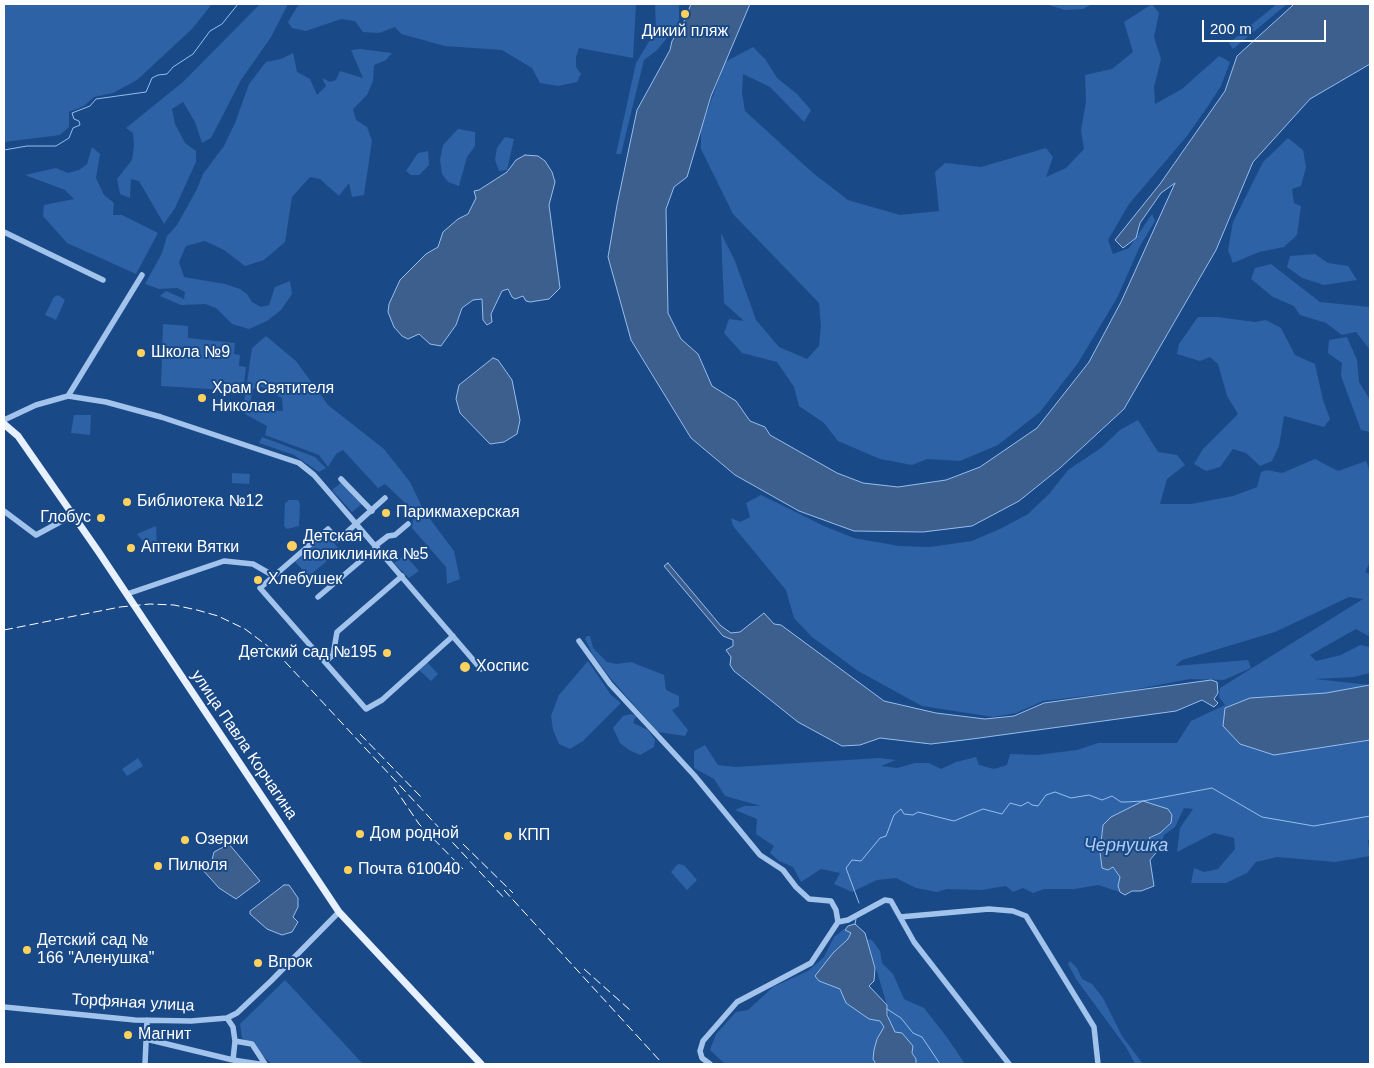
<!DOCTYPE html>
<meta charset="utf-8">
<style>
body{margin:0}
#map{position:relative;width:1374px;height:1068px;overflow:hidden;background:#1a4987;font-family:Arial,sans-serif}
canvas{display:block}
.frame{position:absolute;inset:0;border:5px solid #fff;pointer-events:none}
.scale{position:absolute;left:1202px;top:20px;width:124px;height:22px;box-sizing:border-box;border:2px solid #fff;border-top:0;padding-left:6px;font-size:15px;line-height:18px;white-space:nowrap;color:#fff;-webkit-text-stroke:4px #1a4987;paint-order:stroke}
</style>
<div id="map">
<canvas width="1374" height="1068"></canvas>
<div class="frame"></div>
<div class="scale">200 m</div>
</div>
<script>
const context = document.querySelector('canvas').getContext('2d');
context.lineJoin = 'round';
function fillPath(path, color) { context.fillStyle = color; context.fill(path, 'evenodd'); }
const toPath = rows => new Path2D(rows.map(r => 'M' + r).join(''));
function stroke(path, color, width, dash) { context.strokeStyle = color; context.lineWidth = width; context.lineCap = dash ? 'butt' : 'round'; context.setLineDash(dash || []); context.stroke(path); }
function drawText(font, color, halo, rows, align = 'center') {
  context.font = font + ' Arial,sans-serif'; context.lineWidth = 4; context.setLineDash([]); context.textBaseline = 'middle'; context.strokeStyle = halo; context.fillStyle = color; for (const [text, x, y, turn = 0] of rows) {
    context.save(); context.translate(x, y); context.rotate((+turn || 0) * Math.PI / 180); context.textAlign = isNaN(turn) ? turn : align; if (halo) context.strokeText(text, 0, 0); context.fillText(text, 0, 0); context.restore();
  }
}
const green = toPath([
 [4,4,212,4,192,29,137,80,113,93,94,97,84,106,69,112,69,127,60,135,4,142],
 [260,4,288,4,271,37,241,80,211,138,202,143,195,122,183,102,172,109,175,124,185,143,196,151,196,162,175,208,164,224,139,181,131,179,130,198,120,194,117,179,132,160,134,146,133,133,126,128,183,82],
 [299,4,636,4,633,58,579,48,576,57,576,67,581,74,577,82,558,86,540,83,532,68,502,50,445,46,401,34,395,27,379,33,363,32,355,21,341,19,306,31,292,28,288,22],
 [655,4,679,4,679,24,656,51,644,60,621,154,616,154,636,63,656,30],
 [1045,4,1092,4,1083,9,1065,10],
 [1152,4,1159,13,1154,37,1161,59,1154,87,1155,104,1182,89,1219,56,1230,62,1221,86,1208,106,1187,136,1129,204,1108,240,1113,254,1129,248,1152,214,1155,221,1140,246,1117,298,1078,363,1040,412,998,445,960,461,927,459,912,465,880,459,838,441,824,423,799,406,794,387,777,362,742,353,724,333,729,319,744,321,724,303,721,233,735,261,756,320,779,347,807,359,819,346,821,326,819,303,733,214,701,149,701,129,725,62,753,47,765,59,777,78,797,94,811,110,804,122,770,87,743,74,742,93,745,111,813,173,848,200,900,215,939,211,935,172,945,163,981,167,1046,148,1053,157,1046,177,1066,168,1084,149,1081,130,1086,102,1085,75,1112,69,1133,52,1124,22],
 [1277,4,1287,4,1233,49,1229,43],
 [360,49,392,53,386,60,374,65,373,81,367,95,353,109,356,120,367,127,372,141,364,195,352,197,349,183,339,196,320,179,310,177,292,197,285,242,264,260,245,266,224,250,205,241,186,246,179,262,184,277,225,284,240,289,247,294,252,302,261,307,269,305,275,287,290,281,292,294,281,310,267,321,249,329,232,324,216,308,205,304,181,305,160,296,166,291,184,299,185,292,177,288,159,289,145,284,162,253,167,236,177,225,197,189,203,174,224,146,235,123,249,84,266,62,281,59,293,53,297,72,310,79,317,95,326,86,322,78,330,82,336,80,340,71,363,78,351,50],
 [458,129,475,132,475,146,467,157,459,186,448,182,442,174,440,160,443,145],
 [505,137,514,139,507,170,499,171,495,160,497,148],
 [1288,138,1303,150,1306,167,1301,186,1292,189,1294,203,1301,206,1297,235,1284,247,1259,252,1233,263,1228,250,1233,222,1263,162],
 [92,147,100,154,96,178,104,195,114,203,113,215,122,215,158,233,136,274,67,243,43,216,44,205,74,199,65,190,25,175,56,168,68,173,79,170,87,164],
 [428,151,429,165,419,175,411,175,406,171,418,153],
 [1315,254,1328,263,1348,266,1357,280,1324,285,1302,278,1287,267,1290,256],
 [1271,264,1320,302,1370,307,1370,350,1356,332,1342,335,1326,323,1300,315,1294,306,1273,297,1251,279,1255,268],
 [58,295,65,300,56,320,45,315,54,297],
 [1198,317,1217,317,1255,322,1266,320,1281,328,1295,355,1315,364,1323,400,1330,419,1324,427,1284,416,1279,446,1272,461,1260,466,1246,453,1233,449,1220,467,1206,471,1194,464,1203,449,1238,414,1227,396,1218,364,1210,357,1200,361,1177,354,1179,344],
 [163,324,188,326,188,338,235,343,234,354,240,355,239,366,246,367,243,391,161,386],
 [266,336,296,361,328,405,384,449,410,482,424,511,454,551,460,579,447,584,446,567,412,528,414,511,385,484,378,488,343,450,336,454,328,467,319,455,265,435,267,426,245,414,245,408,283,411,282,398,262,387,253,389,250,403,244,403,252,348],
 [1347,337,1357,360,1359,382,1370,400,1370,432,1361,430,1341,376,1342,363,1328,353,1329,340],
 [74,415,91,415,90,435,71,433],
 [1138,420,1158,452,1177,455,1185,465,1167,479,1160,504,1191,504,1233,496,1257,487,1261,472,1267,470,1282,473,1315,459,1338,471,1366,461,1370,471,1370,562,1365,572,1370,574,1370,637,1356,629,1310,655,1316,661,1341,655,1360,645,1370,647,1370,673,1354,677,1315,679,1370,685,1370,840,1368,840,1370,856,1335,862,1277,857,1256,862,1247,873,1226,883,1191,883,1194,868,1204,872,1218,869,1235,849,1234,838,1214,833,1177,852,1180,828,1193,809,1184,808,1175,827,1164,835,1159,849,1148,838,1160,833,1171,823,1143,801,1111,817,1103,825,1100,852,1120,877,1118,886,1120,892,1098,885,1075,889,1044,889,1033,893,1023,888,1013,892,1006,886,981,890,947,889,937,892,916,888,896,878,877,880,852,892,834,884,840,873,821,869,801,882,793,867,779,861,770,853,774,846,756,834,757,819,735,810,744,806,761,806,725,796,714,779,694,768,694,751,705,745,718,765,735,767,879,758,896,760,881,766,897,768,915,763,929,763,941,769,956,762,976,757,979,765,994,769,1007,765,1010,754,1037,755,1077,750,1098,743,1177,743,1191,721,1225,705,1219,697,1220,688,1363,599,1349,597,1275,632,1182,660,1175,666,1248,660,1251,668,1224,680,1190,679,1127,691,1043,701,1016,713,993,717,922,706,858,671,812,637,794,618,786,590,733,526,731,518,740,522,750,517,746,503,761,495,824,526,854,538,899,546,930,547,972,541,1002,528,1028,514,1050,493,1068,470,1101,448,1120,430],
 [262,437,315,457,326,468,319,472,294,455,259,443],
 [232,473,250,474,249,484,232,483],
 [342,482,362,504,352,512,332,490],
 [298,500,300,504,299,526,287,529,284,526,285,503,289,500],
 [156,526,157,550,153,553,137,534],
 [326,534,340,550,309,576,294,561],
 [405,555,419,571,409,578,394,563],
 [587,636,590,636,593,648,607,662,616,664,631,662,664,675,666,690,679,696,679,706,672,710,688,730,685,736,658,732,611,679,593,655,585,639],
 [588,661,611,695,621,703,583,741,570,749,559,744,553,730,551,716,559,695],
 [427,662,438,674,431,681,419,670],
 [631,714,636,716,633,723,648,730,655,740,654,747,640,755,629,750,620,743,613,728,623,716],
 [138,758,143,766,127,776,122,769],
 [678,864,684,865,697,880,687,890,671,872],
 [844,929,851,933,848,939,833,953,816,976,820,981,840,989,846,1003,869,1019,880,1020,884,1027,877,1039,874,1050,873,1059,876,1064,725,1064,710,1050,716,1034,736,1012,748,1010,773,987,808,971,824,957,834,937],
 [867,939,872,940,880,951,882,963,893,974,904,999,924,1008,946,1036,965,1064,916,1064,910,1042,895,1032,890,1023,887,1005],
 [1070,961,1077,968,1082,979,1092,984,1103,998,1122,1036,1143,1064,1135,1064,1126,1047,1076,979,1068,964],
 [285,980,363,1064,272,1064,242,1038,240,1024]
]);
const water = toPath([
 [691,4,750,4,711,96,687,177,674,187,666,209,668,313,681,339,698,354,712,386,736,401,750,421,765,427,770,435,837,473,863,483,898,487,946,480,980,467,1037,428,1089,362,1121,302,1175,183,1161,193,1140,223,1136,238,1123,248,1115,240,1160,184,1225,91,1237,56,1292,6,1294,4,1370,4,1370,64,1310,99,1253,162,1216,250,1124,409,1060,468,1019,501,972,526,923,532,854,531,799,511,735,475,691,438,631,340,608,257,617,205,637,110,670,50,672,41,683,24,691,4],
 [525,155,538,156,545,161,552,172,555,182,549,205,560,288,549,299,530,302,526,301,523,296,515,299,512,297,508,289,502,291,491,314,492,322,487,325,483,320,482,299,473,300,462,308,456,325,441,346,430,344,419,334,408,339,402,336,394,327,388,312,389,304,400,280,426,254,438,247,443,232,458,219,468,214,476,198,474,191,479,190,507,172,516,160,525,155],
 [493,358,498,360,512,380,520,420,517,434,504,442,490,444,460,413,456,399,459,385,493,358],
 [668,563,721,626,731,633,740,632,764,613,774,624,781,625,884,701,936,713,985,719,1014,716,1044,703,1211,680,1217,682,1218,693,1214,699,1218,703,1214,707,1202,700,1176,711,972,739,931,744,880,738,860,745,842,746,798,722,734,671,730,665,731,657,726,650,733,646,733,640,723,636,664,566,668,563],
 [1370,685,1370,740,1274,755,1240,744,1223,726,1225,708,1250,698,1326,693,1370,685],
 [1143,801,1168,809,1172,815,1171,823,1160,833,1149,838,1159,849,1150,860,1154,886,1141,891,1132,891,1125,895,1120,892,1118,886,1120,877,1113,867,1108,870,1102,868,1100,852,1103,825,1111,817,1143,801],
 [229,844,260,881,236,899,219,888,201,868,203,864,212,860,214,852,229,844],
 [284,885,289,885,298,898,298,907,293,917,298,922,292,932,282,935,267,929,250,914,250,911,284,885],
 [855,924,865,933,875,968,874,981,869,986,887,1005,887,1015,895,1032,902,1033,913,1046,912,1053,916,1059,916,1064,876,1064,873,1059,874,1050,877,1039,884,1027,880,1021,869,1019,846,1003,840,989,819,981,815,976,833,953,848,939,851,933,845,930,848,926,855,924]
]);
const stream = toPath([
 [4,150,27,146,56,146,69,138,73,128,80,125,79,121,74,119,72,113,90,106,96,99,146,92,152,78,158,75,167,74,173,67,193,54,210,31,222,24,238,4],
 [859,903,846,868,852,860,861,861,880,838,886,836,894,815,901,809,904,814,913,815,918,812,954,821,983,809,1002,814,1010,803,1021,806,1028,802,1032,805,1038,806,1046,795,1055,792,1071,798,1089,795,1102,800,1112,796,1121,802,1126,802,1143,801,1212,788,1262,817,1314,826,1370,816],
 [855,924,856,919],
 [887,1009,901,1018,913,1033,922,1037,940,1064]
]);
const minor = toPath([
 [4,232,103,280],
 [68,396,142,275],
 [4,420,36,405,68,396,106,402,161,417,299,463,314,475,481,669],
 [341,479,372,511],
 [4,511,36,535,73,515],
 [375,546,388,536,395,535,408,524],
 [274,576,328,529,338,540,385,498],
 [127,594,224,561,253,564,274,576,260,588,366,709,382,700,453,636],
 [318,597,377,547],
 [579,641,610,684,694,775,760,855,783,870,796,887,809,899,831,901,836,910,838,922,848,920,885,900,891,901,914,942,1009,1064],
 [325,662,333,655,337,632,402,576],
 [900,917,989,909,1013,911,1026,916,1094,1027,1098,1064],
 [4,1007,135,1020,191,1021,227,1018,237,1013,271,981,339,912],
 [146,1039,233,1060,235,1041,233,1027,227,1018],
 [235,1041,252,1044,265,1064],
 [233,1060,259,1064],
 [145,1064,147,1020],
 [710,1064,702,1058,700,1051,703,1041,737,1002,811,963,838,922]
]);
const major = toPath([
 [4,424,18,436,98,551,339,912,481,1064]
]);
const rail = toPath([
 [4,630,120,607,150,604,174,605,197,610,218,616,245,629,277,653,505,899],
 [360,734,422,798],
 [394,787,419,824,463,869],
 [463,844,513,893],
 [504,890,661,1062],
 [584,969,630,1010]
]);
const markers = [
 [685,14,5,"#ffd25d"],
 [141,353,5,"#ffd25d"],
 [202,398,5,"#ffd25d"],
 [127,502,5,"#ffd25d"],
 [386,513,5,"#ffd25d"],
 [101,518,5,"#ffd25d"],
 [292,546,6,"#ffd25d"],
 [131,548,5,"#ffd25d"],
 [258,580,5,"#ffd25d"],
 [387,653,5,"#ffd25d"],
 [465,667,6,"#ffd25d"],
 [360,834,5,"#ffd25d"],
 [508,836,5,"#ffd25d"],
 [185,840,5,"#ffd25d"],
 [158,866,5,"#ffd25d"],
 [348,870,5,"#ffd25d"],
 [27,950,5,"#ffd25d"],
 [258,963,5,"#ffd25d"],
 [128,1035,5,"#ffd25d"]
];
const poiNames = [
 ["Дикий пляж",685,32,"center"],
 ["Школа №9",151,353],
 ["Храм Святителя",212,389],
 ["Николая",212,407],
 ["Библиотека №12",137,502],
 ["Парикмахерская",396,513],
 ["Глобус",91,518,"right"],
 ["Детская",303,537],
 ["поликлиника №5",303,555],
 ["Аптеки Вятки",141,548],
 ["Хлебушек",268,580],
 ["Детский сад №195",377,653,"right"],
 ["Хоспис",476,667],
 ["Дом родной",370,834],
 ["КПП",518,836],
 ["Озерки",195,840],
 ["Пилюля",168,866],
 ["Почта 610040",358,870],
 ["Детский сад №",37,941],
 ["166 \"Аленушка\"",37,959],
 ["Впрок",268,963],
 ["Магнит",138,1035]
];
const streetNames = [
 ["улица Павла Корчагина",244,745,56],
 ["Торфяная улица",133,1003,3]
];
const waterNames = [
 ["Чернушка",1126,846]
];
fillPath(green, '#2d62a6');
fillPath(water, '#3d5f8d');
stroke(water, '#95beef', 1);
stroke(stream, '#95beef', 1);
stroke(minor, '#a2c3ec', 5.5);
stroke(major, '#e7f0ff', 7);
stroke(rail, '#fff', 1, [9, 4]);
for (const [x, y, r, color] of markers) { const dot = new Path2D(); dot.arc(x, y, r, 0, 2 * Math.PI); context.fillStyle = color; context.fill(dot); stroke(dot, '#1a4987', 2); }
drawText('16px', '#fff', '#1a4987', poiNames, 'left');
drawText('16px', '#fff', '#1a4987', streetNames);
drawText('italic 18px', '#adcdf4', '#1a4987', waterNames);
</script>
